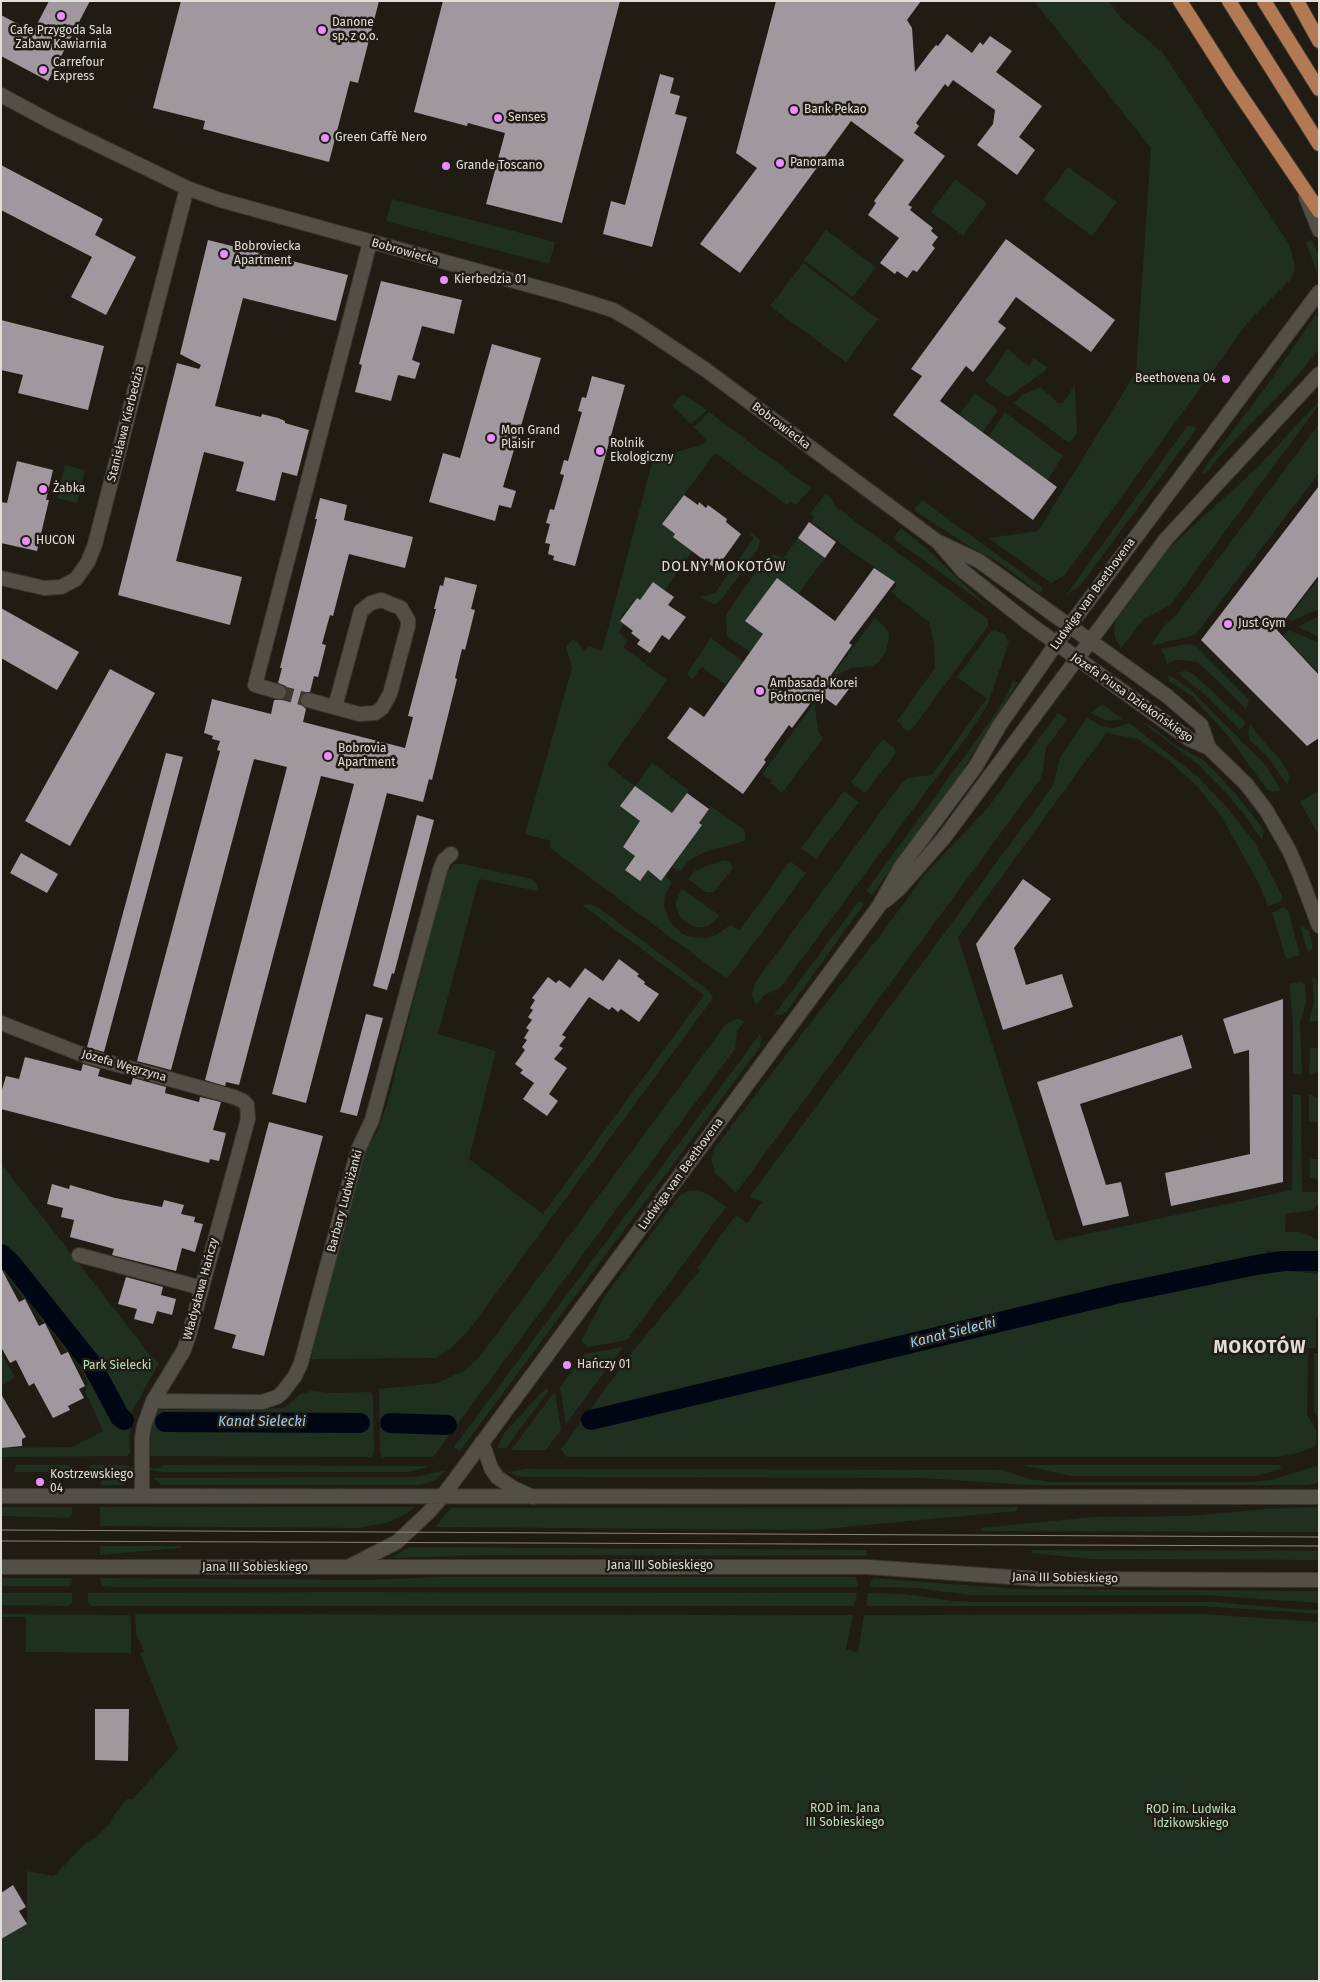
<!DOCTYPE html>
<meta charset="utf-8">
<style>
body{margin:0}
#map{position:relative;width:1320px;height:1982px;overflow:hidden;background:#201c14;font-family:"Fira Sans",sans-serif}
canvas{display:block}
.frame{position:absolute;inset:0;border:2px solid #e1ded9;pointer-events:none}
</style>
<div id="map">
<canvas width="1320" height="1982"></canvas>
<div class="frame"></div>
</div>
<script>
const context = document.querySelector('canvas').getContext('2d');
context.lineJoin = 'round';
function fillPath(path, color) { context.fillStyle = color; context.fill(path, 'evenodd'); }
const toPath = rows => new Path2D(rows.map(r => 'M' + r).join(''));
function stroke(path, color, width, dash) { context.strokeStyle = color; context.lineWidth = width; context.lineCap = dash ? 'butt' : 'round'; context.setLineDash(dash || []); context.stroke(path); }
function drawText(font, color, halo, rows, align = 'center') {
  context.font = font + ' "Fira Sans",sans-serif'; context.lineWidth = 5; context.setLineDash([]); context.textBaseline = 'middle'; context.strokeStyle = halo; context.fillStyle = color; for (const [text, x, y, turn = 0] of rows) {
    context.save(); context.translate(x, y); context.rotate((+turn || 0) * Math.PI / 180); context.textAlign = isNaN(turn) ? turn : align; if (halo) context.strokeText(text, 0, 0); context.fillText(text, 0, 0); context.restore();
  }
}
const green = toPath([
 [1034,1,1108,1,1122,19,1162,52,1289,244,1295,267,1293,275,1290,280,1248,322,1065,575,1051,583,989,538,1038,531,1136,372,1151,148],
 [1068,167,1117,202,1092,236,1043,200],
 [955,179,987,203,963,236,931,212],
 [392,199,555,242,549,264,386,221],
 [826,230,876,267,853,297,804,260],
 [1312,240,1318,253,1317,273,1306,242],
 [803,263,878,319,846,362,770,306],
 [1316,314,1319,318,1319,349,1294,380,1226,449,1205,474,1202,471,1268,384],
 [1007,349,1029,366,1034,358,1047,368,1045,371,1008,397,985,381],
 [1075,385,1077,434,1069,443,1014,403,1024,394,1040,387,1058,403,1063,403],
 [975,393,998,410,982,433,959,415],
 [684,395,707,410,691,424,672,406,680,396],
 [1319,401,1319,405,1171,604,1143,620,1121,648,1115,638,1114,628,1116,620,1169,548,1258,467],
 [709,412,811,488,796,505,790,501,787,505,715,453,662,524,694,549,664,591,653,582,640,600,636,598,619,620,624,624,619,633,628,640,623,647,667,680,607,765,635,786,652,763,689,790,672,813,635,786,620,806,645,824,623,847,635,856,625,870,640,881,650,868,661,880,665,876,672,882,665,895,664,905,670,922,682,934,690,937,707,938,716,935,730,925,740,930,790,861,806,873,727,979,550,848,551,841,525,834,572,668,566,646,574,639,584,650,589,646,602,651,653,459,703,444,706,440,694,427],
 [1005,412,1063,456,1047,480,988,437],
 [1319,424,1319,473,1195,635,1153,645,1152,643,1166,624,1177,614],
 [1188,425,1197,428,1080,586,1066,595],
 [65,465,85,470,77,503,57,498],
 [825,494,832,499,836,507,988,619,988,626,912,729,908,731,902,728,903,726,897,721,935,668,934,644,929,622,891,592,897,584,811,522,814,517,810,514],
 [922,500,1043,588,1040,593,1001,564,964,543,914,510],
 [901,528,925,547,988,607,893,538],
 [752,533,760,540,758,549,721,600,715,605,700,597,715,593,754,538,750,535],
 [798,538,825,558,798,594,776,579,746,621,776,644,764,661,727,636,726,615,766,557,774,554,783,558],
 [1319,578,1319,609,1292,621,1287,619],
 [1319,616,1319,637,1298,627],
 [875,618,885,627,888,631,889,637,886,652,879,662,872,666,852,668,836,675,834,673],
 [995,630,1004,634,1009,642,988,704,966,738,780,988,764,995,756,1005,752,995,755,983,901,784,908,778,932,775,987,698,957,677,991,631],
 [1289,630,1319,643,1319,671,1317,672,1283,635],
 [711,638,743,661,729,681,725,684,702,667,692,679,687,674],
 [1187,644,1195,645,1249,700,1246,709,1198,662,1184,660,1176,660,1167,664,1164,654,1160,649],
 [1184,671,1192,673,1199,679,1245,722,1243,728,1239,729,1203,693,1178,673],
 [1168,674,1190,689,1267,767,1281,790,1273,792,1267,789,1228,736,1192,696,1169,681],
 [1012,682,1018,682,959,776,872,895,866,891,991,720,1007,695],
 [817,699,815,708,816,716,819,733,823,738,782,793,770,783,772,781,762,774],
 [1102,704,1123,719,1107,721,1090,713],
 [1058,713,1067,719,1046,748,1042,775,1039,781,736,1193,715,1173,711,1159,714,1149,811,1022,882,933,926,873,986,810],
 [1087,718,1102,726,1107,727,1113,728,1129,723,1197,776,1229,810,1255,843,1283,898,1280,902,1268,906,1258,882,1221,816,1196,785,1168,760,1138,739,1106,733,958,937,1055,1241,1292,1190,1293,1095,1301,1095,1302,1192,1319,1192,1319,1203,1312,1210,1286,1214,1285,1232,1301,1232,1319,1240,1319,1253,1266,1251,1279,1270,1319,1274,1319,1318,1316,1319,1316,1348,1308,1348,1307,1414,1316,1430,1317,1443,1314,1447,1294,1454,1276,1457,567,1457,561,1449,637,1346,700,1270,697,1268,736,1215,747,1223,762,1202,750,1196,1053,786,1060,758],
 [1142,722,1152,727,1174,744,1203,760,1219,776,1235,793,1264,830,1262,840,1244,814,1221,787,1199,765],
 [1251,723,1256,733,1280,759,1287,771,1290,778,1287,785,1270,760,1250,740,1248,734],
 [883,739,894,748,896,753,865,793,851,782],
 [844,791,859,802,816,859,801,848],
 [1317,791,1319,798,1319,836,1300,802],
 [711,806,743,829,745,832,745,841,705,852,690,860,678,872,672,867,702,825,699,823],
 [725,860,730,862,733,868,714,892,706,892,688,879,695,871,703,867],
 [453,864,463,864,532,879,537,884,538,891,479,879,438,1034,496,1051,469,1159,543,1214,704,995,582,905,590,904,599,908,708,990,713,998,469,1330,450,1349,437,1358,311,1359,362,1155,377,1132,387,1104,445,877],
 [682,889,686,892,720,916,709,925,702,927,694,927,684,921,679,915,675,903],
 [859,901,864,904,787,1011,781,1015,774,1015],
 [1283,907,1288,910,1300,955,1286,959,1277,928,1272,913],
 [1300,925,1309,931,1312,943,1312,948,1308,953],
 [1312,976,1317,980,1319,989,1319,1021,1309,1022,1314,1002],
 [1302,982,1305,985,1306,1002,1300,1023,1302,1074,1293,1074,1293,1022,1289,983],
 [737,1019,745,1021,737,1031,735,1049,433,1457,382,1457,380,1452,379,1389,437,1383,463,1371,478,1359,726,1024],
 [760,1034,761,1042,760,1047,460,1451,454,1447],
 [1310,1048,1319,1048,1319,1072,1309,1076],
 [1309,1094,1319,1098,1319,1122,1309,1122],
 [1310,1159,1319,1159,1319,1180,1310,1177],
 [1,1164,151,1356,159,1363,133,1410,129,1438,130,1453,127,1456,1,1457,1,1448,72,1447,103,1431,85,1391,87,1389,86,1386,89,1384,70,1350,66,1352,45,1322,43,1322,27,1298,23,1299,7,1275,1,1277],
 [698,1190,710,1195,726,1207,627,1340,588,1347,581,1341,603,1299,679,1196,688,1191],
 [623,1347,566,1424,560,1387,585,1354],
 [1,1353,15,1377,5,1384,1,1384],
 [1314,1353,1319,1353,1319,1420,1314,1412],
 [546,1388,549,1390,506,1448,497,1448,505,1432],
 [311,1391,331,1393,370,1392,373,1396,374,1452,372,1457,149,1456,152,1424,155,1415,160,1410,284,1408,301,1394],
 [555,1391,561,1430,546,1450,511,1450],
 [16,1465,69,1465,72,1468,72,1472,14,1472],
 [92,1465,124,1465,134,1468,134,1471,89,1472,89,1468],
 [164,1465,426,1466,427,1467,408,1472,164,1472,150,1470,150,1468,160,1468],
 [1021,1465,1280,1465,1281,1469,1255,1476,1071,1476],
 [1319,1465,1319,1480,1315,1484,1306,1485,1030,1485,921,1478,521,1477,507,1472,527,1469,1002,1470,1030,1479,1050,1482,1249,1482,1271,1480],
 [442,1471,446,1471,434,1481,418,1485,161,1485,153,1478,415,1477],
 [107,1479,131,1479,124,1485,100,1485,102,1480],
 [1,1507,72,1507,72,1514,69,1518,1,1516],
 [100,1507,414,1507,414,1508,406,1514,386,1523,357,1528,100,1526],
 [1017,1507,1017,1511,813,1530,435,1527,451,1508],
 [1319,1507,1319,1532,981,1531,981,1528,1093,1517,1190,1516,1277,1508],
 [100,1546,181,1546,181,1548,100,1555],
 [410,1547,867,1550,867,1556,494,1555,390,1558],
 [1034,1550,1319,1551,1319,1560,1091,1559,1032,1553,1032,1550],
 [441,1577,855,1577,858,1583,857,1587,115,1587,102,1586,100,1578,364,1580],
 [1,1578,72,1578,71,1586,1,1586],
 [873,1578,1016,1589,1319,1591,1319,1603,1203,1595,970,1595,917,1588,869,1587],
 [1,1593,72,1593,72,1603,69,1606,1,1605],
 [88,1593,337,1592,857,1593,854,1606,91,1606,88,1603],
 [868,1593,905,1594,953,1601,977,1602,1217,1602,1294,1609,1319,1610,1319,1614,1203,1606,866,1606],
 [1,1614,128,1615,131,1617,131,1653,26,1652,26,1617,1,1617],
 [135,1614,853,1615,846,1649,858,1652,864,1615,1203,1614,1319,1622,1319,1981,1,1981,1,1939,27,1923,27,1871,54,1876,87,1842,95,1838,110,1823,114,1815,127,1799,133,1799,178,1749,140,1653,144,1652,136,1633]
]);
const canal = toPath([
 [1,1254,11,1263,91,1363,120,1417,124,1420],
 [591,1420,1116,1294,1256,1265,1284,1261,1319,1261],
 [165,1422,360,1423],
 [390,1423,447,1425]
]);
const building = toPath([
 [49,1,90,1,48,81,1,56,1,15,33,32],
 [181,1,379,1,358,83,350,81,329,162,203,129,205,121,153,108],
 [443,1,620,1,562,223,486,204,505,133,468,123,467,126,414,112],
 [776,1,921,1,907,20,912,28,915,72,931,51,936,45,938,46,947,34,972,53,980,42,983,45,990,36,1012,51,996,72,1042,106,1019,137,1035,150,1017,175,977,145,993,124,995,110,953,80,948,87,945,84,916,123,919,126,914,133,945,156,908,205,912,207,910,210,933,228,931,231,938,237,932,245,935,248,917,272,913,270,907,278,897,271,895,274,880,263,899,238,868,215,876,203,874,201,904,160,851,121,740,273,700,244,757,168,736,153],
 [660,74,674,78,670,93,680,96,675,114,687,117,652,247,603,234,611,201,625,205],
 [1,165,103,219,95,235,136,257,106,315,71,297,92,257,1,210],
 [1006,239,1115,320,1091,352,1016,297,998,322,1006,328,973,372,966,366,940,401,1057,487,1033,520,893,415,922,376,911,369],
 [208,240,348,275,336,321,243,298,215,406,261,417,262,414,278,418,285,421,285,423,309,430,297,476,282,472,275,501,236,491,244,462,204,452,176,561,242,577,230,625,118,595,177,363,199,369,201,365,180,354],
 [381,281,462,300,454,334,422,326,412,360,420,363,415,379,398,375,391,401,355,392,362,365,359,364],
 [1,320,104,346,88,410,18,393,23,375,1,370],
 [492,344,541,358,503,487,516,491,511,508,499,505,495,521,429,502,443,453,460,458],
 [592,376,625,385,575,566,553,560,554,556,548,554,550,544,545,543,550,524,546,523,550,509,554,510,564,475,560,474,564,460,568,461,582,412,578,411,582,397,586,398],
 [17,461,53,470,46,500,49,500,37,551,1,543,1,502,7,503],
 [1319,486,1319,575,1277,630,1319,675,1319,738,1307,746,1201,640],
 [684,495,698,505,699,502,706,508,708,505,727,519,726,522,741,534,716,569,673,537,675,534,662,524],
 [320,498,347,505,344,520,413,537,405,568,349,554,333,616,330,615,322,644,326,645,318,677,314,676,310,692,305,692,300,697,300,703,306,709,303,722,405,748,413,717,408,716,436,609,434,609,440,585,443,586,445,577,477,585,471,609,475,610,465,650,462,649,455,678,457,679,432,780,429,779,423,802,387,793,306,1103,272,1094,354,784,321,776,239,1085,226,1082,225,1086,205,1080,287,767,254,759,171,1070,137,1061,220,751,217,750,220,741,212,739,213,736,204,733,212,699,271,714,274,700,282,700,287,695,286,686,278,683,282,668,280,668,317,519,315,519],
 [809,522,836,542,825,558,798,538],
 [874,568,895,582,849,643,852,645,831,675,849,689,836,706,818,693,792,728,789,725,764,760,766,762,743,794,667,738,690,707,704,717,763,634,745,621,777,578,835,621],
 [653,582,674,597,668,605,686,617,669,640,662,635,650,653,637,644,640,640,631,633,633,631,620,621,637,598,640,600],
 [1,608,79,652,57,690,1,658],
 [110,669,155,693,70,846,25,821],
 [166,753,183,757,104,1052,87,1047],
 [635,786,672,813,687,793,709,809,699,823,702,825,661,881,648,870,640,881,625,870,635,856,623,847,640,821,620,806],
 [417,815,434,820,394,974,392,973,387,990,373,986],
 [21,853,58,874,47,893,10,873],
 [1023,879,1051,899,1014,948,1026,985,1062,974,1073,1007,1003,1030,976,944],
 [619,959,639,974,637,976,645,982,644,984,659,994,639,1022,621,1009,618,1012,612,1007,609,1010,589,997,562,1035,566,1037,559,1046,563,1048,554,1059,567,1068,549,1094,558,1101,547,1116,523,1099,534,1083,520,1073,523,1070,515,1064,525,1050,522,1047,527,1040,524,1038,529,1030,526,1028,532,1020,528,1017,533,1010,530,1008,535,1000,532,998,548,977,556,983,559,980,570,988,585,968,603,981],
 [1283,999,1283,1182,1171,1206,1165,1173,1250,1154,1249,1050,1234,1054,1223,1019],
 [366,1014,383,1018,357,1116,340,1112],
 [1182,1035,1192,1068,1080,1104,1106,1185,1121,1182,1129,1216,1083,1226,1037,1082],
 [25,1057,81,1071,83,1064,100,1069,98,1076,131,1085,133,1078,166,1087,165,1093,199,1102,200,1097,221,1102,213,1130,226,1133,219,1161,210,1159,209,1163,1,1109,1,1093,6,1076,19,1079],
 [269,1122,323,1136,264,1356,232,1348,236,1335,214,1329],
 [52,1184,69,1189,70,1185,115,1198,162,1207,164,1200,184,1205,181,1214,195,1217,194,1222,203,1224,195,1252,182,1248,176,1271,112,1255,114,1249,70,1237,74,1220,61,1217,63,1208,47,1204],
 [1,1268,19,1302,25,1299,39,1326,45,1323,61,1355,68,1352,85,1386,79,1389,84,1398,68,1406,70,1410,53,1418,34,1383,29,1386,16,1360,10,1363,1,1347],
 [126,1277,163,1287,161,1295,176,1299,172,1315,157,1311,153,1324,134,1319,137,1309,118,1304],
 [1,1394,26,1437,22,1439,22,1446,1,1448],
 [95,1709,129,1709,128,1761,95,1760],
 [13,1885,26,1907,19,1911,27,1924,1,1939,1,1893]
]);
const minorTunnel = toPath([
 [279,692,308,700]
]);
const minor = toPath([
 [1,95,53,123,187,188,220,200,565,295,613,310,637,324,706,370,938,542,963,571,1027,622,1189,739,1209,748,1246,784,1266,810,1289,850,1299,873,1319,926],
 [1306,197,1319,230],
 [941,543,979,561,1167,696,1201,725,1209,748],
 [1,578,44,588,61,587,76,579,88,562,95,544,187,188],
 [279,692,255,685,370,242],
 [308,700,359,714,375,713,382,708,390,694,408,626,408,620,401,608,381,600,371,603,361,611,335,707],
 [885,901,899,889,943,839,1166,539,1319,374],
 [1,1023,86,1056,234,1097,243,1101,247,1105,248,1119,189,1335,184,1350,153,1401,144,1426,142,1438,142,1496],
 [79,1255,202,1288],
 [153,1401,262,1402,277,1397,282,1393,295,1376,301,1363,358,1150,372,1120,440,870,444,860,451,854],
 [482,1442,491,1468,497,1477,513,1488,533,1497],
 [442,1497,879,906,901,867,976,766,999,726,1056,644,1319,292]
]);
const secondary = toPath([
 [1,1496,1319,1497],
 [1,1567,867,1567,1039,1579,1319,1580],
 [348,1567,397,1542,429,1512,442,1497]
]);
const primary = toPath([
 [1180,1,1231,81,1319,211],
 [1229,1,1319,144],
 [1264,1,1319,89],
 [1297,1,1319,41]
]);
const tram = toPath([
 [1,1530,1319,1537],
 [1,1541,1319,1546]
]);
const markers = [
 [61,16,5,"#e88eff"],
 [322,30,5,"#e88eff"],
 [43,70,5,"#e88eff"],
 [794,110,5,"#e88eff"],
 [498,118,5,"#e88eff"],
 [325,138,5,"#e88eff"],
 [780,163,5,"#e88eff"],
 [446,166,5,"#e88eff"],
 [224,254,5,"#e88eff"],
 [444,280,5,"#e88eff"],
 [1226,379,5,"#e88eff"],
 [491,438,5,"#e88eff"],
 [600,451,5,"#e88eff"],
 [43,489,5,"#e88eff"],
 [26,541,5,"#e88eff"],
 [1228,624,5,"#e88eff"],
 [760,691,5,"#e88eff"],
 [328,756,5,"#e88eff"],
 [567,1365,5,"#e88eff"],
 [40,1482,5,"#e88eff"]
];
const poiNames = [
 ["Danone",332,23],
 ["sp. z o.o.",332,37],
 ["Cafe Przygoda Sala",61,31,"center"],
 ["Zabaw Kawiarnia",61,45,"center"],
 ["Carrefour",53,63],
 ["Express",53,77],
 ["Bank Pekao",804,110],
 ["Senses",508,118],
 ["Green Caffè Nero",335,138],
 ["Panorama",790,163],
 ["Grande Toscano",456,166],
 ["Bobroviecka",234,247],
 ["Apartment",234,261],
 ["Kierbedzia 01",454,280],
 ["Beethovena 04",1216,379,"right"],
 ["Mon Grand",501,431],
 ["Plaisir",501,445],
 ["Rolnik",610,444],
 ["Ekologiczny",610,458],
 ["Żabka",53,489],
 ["HUCON",36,541],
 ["Just Gym",1238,624],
 ["Ambasada Korei",770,684],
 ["Północnej",770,698],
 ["Bobrovia",338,749],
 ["Apartment",338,763],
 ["Hańczy 01",577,1365],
 ["Kostrzewskiego",50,1475],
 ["04",50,1489]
];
const streetNames = [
 ["Bobrowiecka",405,252,16],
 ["Stanisława Kierbedzia",126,424,-76],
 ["Bobrowiecka",781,426,37],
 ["Ludwiga van Beethovena",1093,594,-54],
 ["Józefa Piusa Dziekońskiego",1132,698,35],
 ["Józefa Węgrzyna",124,1066,16],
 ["Ludwiga van Beethovena",681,1174,-54],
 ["Barbary Ludwiżanki",345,1201,-75],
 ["Władysława Hańczy",201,1289,-75],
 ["Jana III Sobieskiego",660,1566],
 ["Jana III Sobieskiego",255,1568],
 ["Jana III Sobieskiego",1065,1578,1]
];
const parkNames = [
 ["Park Sielecki",117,1366],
 ["ROD im. Jana",845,1809],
 ["III Sobieskiego",845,1823],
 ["ROD im. Ludwika",1191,1810],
 ["Idzikowskiego",1191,1824]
];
const neighbourhoodNames = [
 ["DOLNY MOKOTÓW",724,567]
];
const waterNames = [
 ["Kanał Sielecki",953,1333,-14],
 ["Kanał Sielecki",262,1422]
];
const districtNames = [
 ["MOKOTÓW",1260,1348]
];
fillPath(green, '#1f2f20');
stroke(canal, '#000714', 20);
fillPath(building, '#a0979f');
stroke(minorTunnel, '#3d3932', 14, [14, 7]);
stroke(minor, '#393631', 16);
stroke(secondary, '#393631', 16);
stroke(primary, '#393631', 16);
stroke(minor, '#544f46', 14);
stroke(secondary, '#544f46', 14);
stroke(primary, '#b37953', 14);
stroke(tram, '#89867f', 1);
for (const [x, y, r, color] of markers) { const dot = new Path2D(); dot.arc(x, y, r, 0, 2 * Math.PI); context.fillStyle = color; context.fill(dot); stroke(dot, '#201c14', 2); }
drawText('12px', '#e1ded9', '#201c14', poiNames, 'left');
drawText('12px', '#e1ded9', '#201c14', streetNames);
drawText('12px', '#b7e1b8', '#201c14', parkNames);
context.letterSpacing = '1px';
drawText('14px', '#e1ded9', '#201c14', neighbourhoodNames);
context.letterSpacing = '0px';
drawText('italic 14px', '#9ecaef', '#201c14', waterNames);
context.letterSpacing = '1px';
drawText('bold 18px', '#e1ded9', '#201c14', districtNames);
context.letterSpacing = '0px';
</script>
